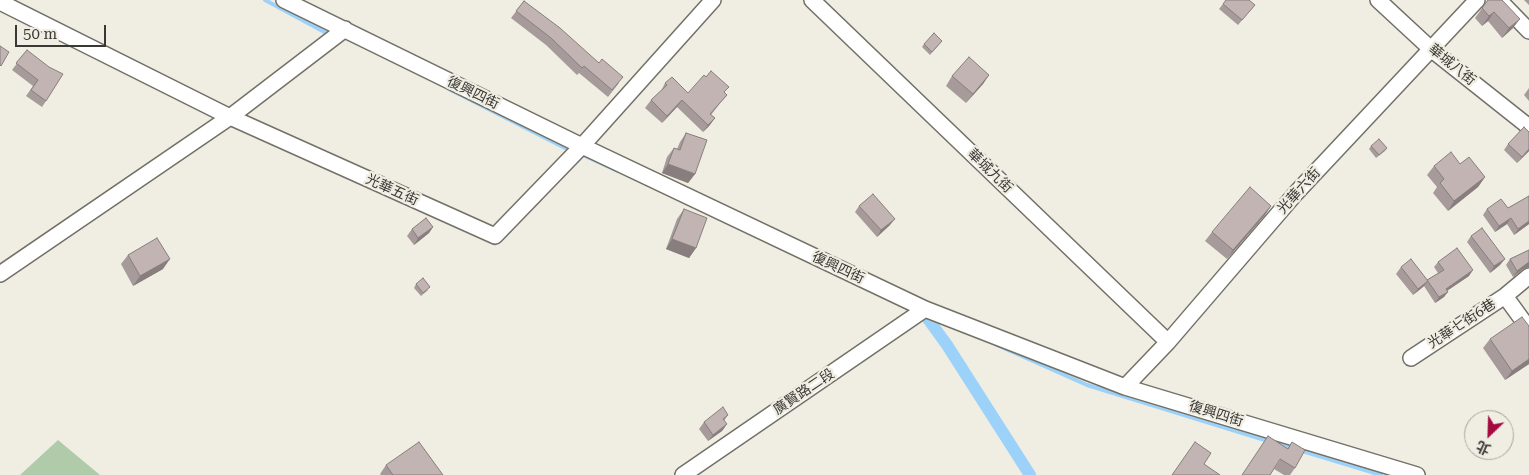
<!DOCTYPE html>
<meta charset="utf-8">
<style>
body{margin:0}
#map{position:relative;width:1529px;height:475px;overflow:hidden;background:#f0eee3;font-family:"Roboto Serif","Noto Sans TC",serif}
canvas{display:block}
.north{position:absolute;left:1464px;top:410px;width:50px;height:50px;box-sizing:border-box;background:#f0eee3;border:1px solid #a7a59d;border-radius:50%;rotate:204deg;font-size:14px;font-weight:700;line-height:20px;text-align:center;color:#393834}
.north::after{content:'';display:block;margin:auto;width:18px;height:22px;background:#a50b3e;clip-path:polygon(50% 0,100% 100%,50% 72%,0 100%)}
.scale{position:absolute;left:15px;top:25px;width:91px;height:22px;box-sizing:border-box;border:2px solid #393834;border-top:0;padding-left:6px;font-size:15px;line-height:18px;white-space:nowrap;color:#393834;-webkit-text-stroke:4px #f0eee3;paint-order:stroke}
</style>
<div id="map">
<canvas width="1529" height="475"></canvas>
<div class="north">北</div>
<div class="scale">50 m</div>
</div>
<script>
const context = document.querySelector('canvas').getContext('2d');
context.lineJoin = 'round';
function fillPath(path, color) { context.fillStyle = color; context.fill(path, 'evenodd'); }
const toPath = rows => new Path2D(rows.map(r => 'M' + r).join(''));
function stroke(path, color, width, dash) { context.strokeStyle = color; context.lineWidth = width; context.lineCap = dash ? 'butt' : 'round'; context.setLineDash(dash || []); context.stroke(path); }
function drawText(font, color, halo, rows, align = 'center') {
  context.font = font + ' "Roboto Serif","Noto Sans TC",serif'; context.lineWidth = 4.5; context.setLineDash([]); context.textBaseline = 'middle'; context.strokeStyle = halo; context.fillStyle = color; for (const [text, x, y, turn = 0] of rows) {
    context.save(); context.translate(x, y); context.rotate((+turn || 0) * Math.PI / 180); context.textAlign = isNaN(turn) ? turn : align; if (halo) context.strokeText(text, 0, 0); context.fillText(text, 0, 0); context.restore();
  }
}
const green = toPath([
 [58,440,100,475,20,475]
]);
const stream = toPath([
 [265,0,330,35],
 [449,89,565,148],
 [585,156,618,171],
 [997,345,1087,385,1268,441],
 [1277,443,1292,448],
 [1299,450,1381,475]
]);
const canal = toPath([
 [923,312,947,345,1030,475]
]);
const minor = toPath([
 [284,0,582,146,925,309,1125,387,1417,475],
 [812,0,1168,342],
 [1378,0,1432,50,1529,127],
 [1499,0,1529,31],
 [0,2,230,117,495,236,582,146,713,0],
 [0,274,230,117,345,29],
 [1505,296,1529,276],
 [1411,358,1505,296,1529,329],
 [1125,387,1168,342,1296,193,1477,0],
 [683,475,925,309]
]);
const wall = toPath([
 [1488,0,1513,28,1502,38,1488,21,1482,26,1475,18],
 [1524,0,1529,0,1529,5],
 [524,1,619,83,608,97,579,73,577,75,546,45,511,18],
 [1223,4,1255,5,1238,25,1219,9],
 [942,41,930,55,922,47,924,44],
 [27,50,46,101,42,107,26,96,33,86,12,70],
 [989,75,983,84,966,103,946,86,952,76],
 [665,83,688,93,724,93,727,95,721,102,711,115,715,118,709,126,703,132,677,107,662,123,645,108,651,100,661,91],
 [1529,88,1529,101,1524,95],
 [686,133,695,174,688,183,662,173,667,157,674,148,677,149,680,142],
 [1508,144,1529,151,1517,163,1504,150],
 [1371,146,1387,148,1385,151,1376,158,1369,149],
 [1460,164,1485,177,1478,187,1448,211,1433,193,1437,187,1427,175,1434,166],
 [1529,196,1529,224,1514,235,1507,224,1495,232,1483,215,1487,209,1508,208],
 [859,206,890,225,877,237,855,212],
 [1271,206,1265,215,1227,259,1205,241,1212,232],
 [684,209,696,248,689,258,666,249,677,219],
 [433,227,429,233,414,245,407,236,412,229],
 [1471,236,1500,265,1490,273,1467,242],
 [1529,250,1529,267,1523,269,1513,277,1506,265,1510,259],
 [128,255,163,269,133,286,121,264],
 [1438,262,1469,276,1447,291,1444,297,1435,303,1424,286,1413,295,1396,274,1401,267,1427,280,1438,273,1434,267],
 [416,284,428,290,421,296,414,288],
 [1490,339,1529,364,1505,380,1483,348],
 [728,415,724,421,727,424,722,431,708,441,699,429,704,422],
 [1292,442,1295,468,1290,475,1284,475,1274,469],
 [386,465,443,475,381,475,380,474]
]);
const shadedWall = toPath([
 [1494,12,1488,21,1482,26,1489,16],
 [1520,19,1513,28,1502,38,1509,28],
 [989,75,983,84,966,103,973,94],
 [682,100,677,107,662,123,667,116],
 [715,118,709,126,703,132,708,125],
 [1529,149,1529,151,1517,163,1522,157],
 [668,164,695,174,688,183,662,173],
 [1485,177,1478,187,1448,211,1454,201],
 [1271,206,1265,215,1227,259,1233,250],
 [1511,218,1507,224,1495,232,1499,226],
 [895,219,890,225,877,237,881,230],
 [1529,221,1529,224,1514,235,1518,229],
 [433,227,429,233,414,245,418,238],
 [672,239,696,248,689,258,666,249],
 [170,259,163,269,133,286,140,276],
 [1505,259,1500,265,1490,273,1494,266],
 [1528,262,1529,262,1529,267,1523,269,1513,277,1517,271],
 [1473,270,1469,276,1442,294,1446,289],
 [1428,281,1423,287,1413,295,1418,289],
 [1448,292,1444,297,1435,303,1439,297],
 [1529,359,1529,364,1505,380,1512,371],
 [727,424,722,431,708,441,713,435]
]);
const building = toPath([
 [1226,0,1249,0,1255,5,1242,20,1223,4,1226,0],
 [1488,0,1502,0,1520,19,1509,28,1494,12,1489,16,1482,8,1488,0],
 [524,1,560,28,599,63,602,59,623,77,612,90,584,66,582,68,551,38,516,11,524,1],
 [934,33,942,41,932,52,924,44,934,33],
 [0,46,9,52,1,66,0,65,0,46],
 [27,50,49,67,63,74,46,101,31,90,38,80,16,63,27,50],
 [969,57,989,75,973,94,952,76,969,57],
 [711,71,729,87,724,92,727,95,710,114,715,118,708,125,682,100,667,116,651,100,667,85,665,83,672,77,688,93,704,75,706,77,711,71],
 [1524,127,1529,132,1529,149,1522,157,1508,144,1524,127],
 [686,133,707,140,695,174,668,164,674,148,680,150,686,133],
 [1379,139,1387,148,1379,155,1371,146,1379,139],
 [1451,152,1460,164,1469,157,1485,177,1454,201,1440,183,1444,179,1434,166,1451,152],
 [1250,187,1271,206,1233,250,1212,232,1250,187],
 [873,194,895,219,881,230,859,206,873,194],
 [1529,196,1529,221,1518,229,1511,218,1499,226,1487,209,1501,199,1508,208,1529,196],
 [684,209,707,218,696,248,672,239,684,209],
 [426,218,433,227,418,238,412,229,426,218],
 [1482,228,1505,259,1494,266,1471,236,1482,228],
 [157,238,170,259,140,276,128,255,157,238],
 [1457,248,1473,270,1446,289,1448,292,1439,297,1427,280,1444,270,1438,262,1457,248],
 [1529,250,1529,262,1517,271,1510,259,1529,250],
 [1411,259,1428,281,1418,289,1401,267,1411,259],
 [423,278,430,287,423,293,416,284,423,278],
 [1522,317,1529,326,1529,359,1512,371,1490,339,1522,317],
 [723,407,728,415,723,419,727,424,713,435,704,422,723,407],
 [1268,436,1288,449,1292,442,1305,450,1295,468,1280,459,1270,475,1242,475,1268,436],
 [419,442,443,475,393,475,386,465,419,442],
 [1195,442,1211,453,1204,464,1220,475,1172,475,1195,442]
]);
const streetNames = [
 ["華城八街",1452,65,39],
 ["復興四街",473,93,26],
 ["華城九街",990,171,44],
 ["光華五街",392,190,24],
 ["光華六街",1299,191,-48],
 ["復興四街",838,268,25],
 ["光華七街6巷",1462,324,-33],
 ["廣賢路二段",804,392,-34],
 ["復興四街",1216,414,17]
];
fillPath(green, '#afcba9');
stroke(stream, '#9cd2f9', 4);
stroke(canal, '#9cd2f9', 12);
stroke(minor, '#727067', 18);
stroke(minor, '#fff', 15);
fillPath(wall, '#a69b9a');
fillPath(shadedWall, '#877e7d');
fillPath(building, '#c1b4b3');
stroke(building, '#877e7d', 1);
drawText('14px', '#393834', '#f0eee3', streetNames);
</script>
